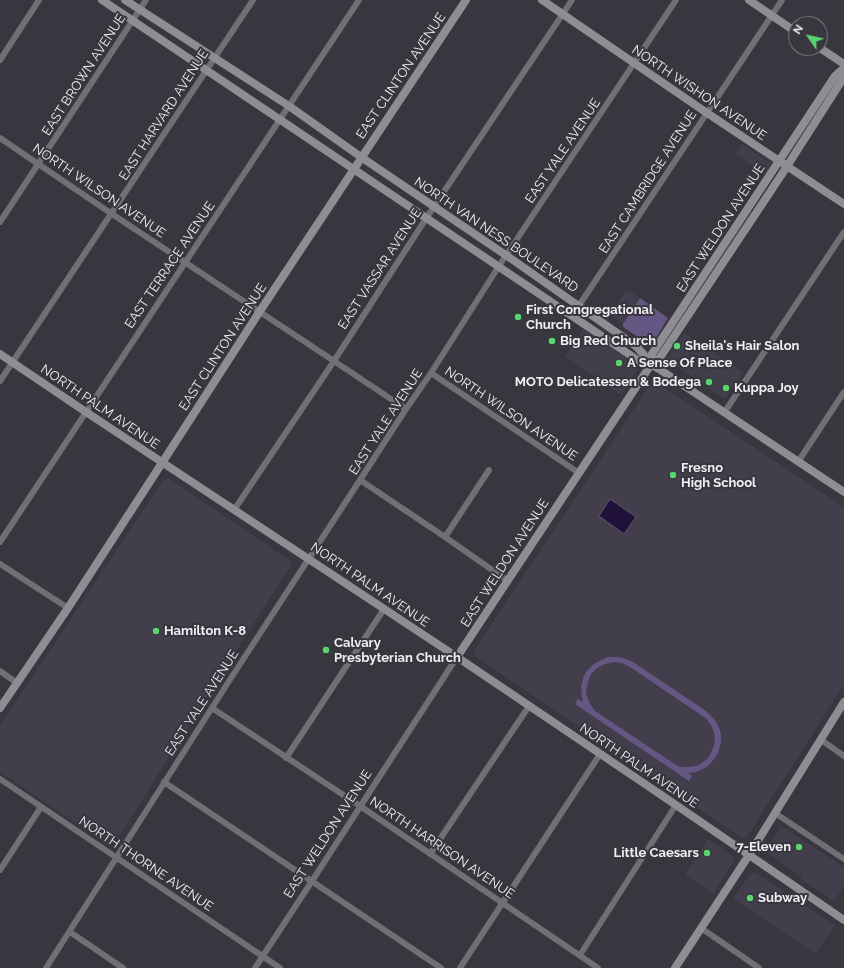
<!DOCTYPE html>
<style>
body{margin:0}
#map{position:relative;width:844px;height:968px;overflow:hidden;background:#38363e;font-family:Raleway,sans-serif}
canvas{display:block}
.north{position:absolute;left:788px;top:16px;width:40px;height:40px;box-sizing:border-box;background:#38363e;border:1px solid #828087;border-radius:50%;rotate:304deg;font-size:11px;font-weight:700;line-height:16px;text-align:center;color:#f0eff4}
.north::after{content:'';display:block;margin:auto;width:14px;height:18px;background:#59d56f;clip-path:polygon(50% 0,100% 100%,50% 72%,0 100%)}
</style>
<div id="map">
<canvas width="844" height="968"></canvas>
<div class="north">N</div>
</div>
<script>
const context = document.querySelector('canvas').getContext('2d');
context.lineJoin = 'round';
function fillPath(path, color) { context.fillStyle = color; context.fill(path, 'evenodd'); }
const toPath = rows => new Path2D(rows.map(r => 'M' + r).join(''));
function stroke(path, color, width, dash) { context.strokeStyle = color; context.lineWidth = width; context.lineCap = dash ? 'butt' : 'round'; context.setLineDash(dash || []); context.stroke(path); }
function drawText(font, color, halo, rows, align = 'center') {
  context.font = font + ' Raleway,sans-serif'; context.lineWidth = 4; context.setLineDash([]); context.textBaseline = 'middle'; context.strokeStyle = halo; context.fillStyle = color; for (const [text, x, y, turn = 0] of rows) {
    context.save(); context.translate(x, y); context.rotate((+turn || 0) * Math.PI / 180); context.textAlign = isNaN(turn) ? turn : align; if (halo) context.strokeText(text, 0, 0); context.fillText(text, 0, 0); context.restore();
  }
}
const built = toPath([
 [742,144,772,164,765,174,735,154],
 [626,289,640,298,623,324,610,315],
 [583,329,639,367,621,395,565,357],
 [684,333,743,372,725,399,667,360],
 [653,380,844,507,844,685,769,802,747,837,742,838,472,654],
 [169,478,289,560,291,565,114,844,110,846,0,772,0,725,163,480],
 [781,826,844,867,844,886,834,901,800,879,802,877,767,853,767,849],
 [708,839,733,856,734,861,713,894,685,875],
 [751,873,756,873,835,925,816,954,733,899]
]);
const green = toPath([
 [640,298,668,318,651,346,623,327,623,324],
 [608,657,613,657,624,658,633,662,706,711,715,720,720,730,721,736,721,742,718,753,715,758,707,767,696,772,688,773,692,776,689,781,575,704,578,699,583,702,582,697,581,686,584,676,587,671,594,664,603,659],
 [614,662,622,663,630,667,707,719,712,727,715,736,714,746,710,755,707,759,699,765,690,767,680,767,676,765,595,711,590,704,587,696,586,691,588,682,591,674,597,668,605,664]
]);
const water = toPath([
 [610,499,636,517,624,534,599,516,610,499]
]);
const street = toPath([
 [0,60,39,0],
 [0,138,112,214,334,361,406,409],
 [0,222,146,0],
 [572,316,782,0],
 [431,373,579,473],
 [0,381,253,0],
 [724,413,844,232],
 [798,462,844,392],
 [360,480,445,537,508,581],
 [234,510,334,361,427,217,572,0],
 [445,537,489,470],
 [0,542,359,0],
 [0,564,68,608],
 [0,671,17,683],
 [212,708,360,806,598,968],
 [820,739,844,756],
 [286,758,384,609],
 [0,779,280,968],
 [164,782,441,968],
 [775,813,844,859],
 [430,854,529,706],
 [0,870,41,807],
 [701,928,759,968],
 [70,932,123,968],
 [580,955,676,805],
 [46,968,231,678,360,480,406,409,431,373,499,266,676,0],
 [255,968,312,881,457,657],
 [460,968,600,754]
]);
const secondary = toPath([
 [102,0,639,361,644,360,659,369,844,492],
 [125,0,289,106,361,157,513,260,630,342,637,347,644,355,644,360],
 [542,0,707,113,844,204],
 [749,0,796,32],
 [820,48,844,64],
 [0,354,86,412,457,657,676,805,844,920],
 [651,364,652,354,677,316,835,76,844,68],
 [457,657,646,372,651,364,659,359,782,174,844,77],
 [0,708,68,608,162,463,260,311,466,0],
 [675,968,749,855,844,702]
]);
const markers = [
 [518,317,4,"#59d56f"],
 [552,341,4,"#59d56f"],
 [677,346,4,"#59d56f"],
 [619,363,4,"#59d56f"],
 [709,382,4,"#59d56f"],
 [726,388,4,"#59d56f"],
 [673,475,4,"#59d56f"],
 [156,631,4,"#59d56f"],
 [326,650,4,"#59d56f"],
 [799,847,4,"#59d56f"],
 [707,853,4,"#59d56f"],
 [750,898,4,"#59d56f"]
];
const streetNames = [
 ["EAST BROWN AVENUE",84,75,-57],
 ["EAST CLINTON AVENUE",401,76,-56],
 ["NORTH WISHON AVENUE",699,93,34],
 ["EAST HARVARD AVENUE",164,115,-57],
 ["EAST YALE AVENUE",563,151,-56],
 ["EAST CAMBRIDGE AVENUE",648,182,-57],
 ["NORTH WILSON AVENUE",99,191,34],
 ["EAST WELDON AVENUE",721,228,-57],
 ["NORTH VAN NESS BOULEVARD",496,235,34],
 ["EAST TERRACE AVENUE",170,265,-56],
 ["EAST VASSAR AVENUE",380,269,-57],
 ["EAST CLINTON AVENUE",223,347,-57],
 ["NORTH PALM AVENUE",100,407,34],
 ["NORTH WILSON AVENUE",511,414,34],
 ["EAST YALE AVENUE",386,422,-57],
 ["EAST WELDON AVENUE",505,563,-57],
 ["NORTH PALM AVENUE",370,585,34],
 ["EAST YALE AVENUE",202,703,-57],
 ["NORTH PALM AVENUE",639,766,34],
 ["EAST WELDON AVENUE",328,834,-57],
 ["NORTH HARRISON AVENUE",442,848,34],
 ["NORTH THORNE AVENUE",146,864,34]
];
const poiNames = [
 ["First Congregational",526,310],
 ["Church",526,325],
 ["Big Red Church",560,341],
 ["Sheila's Hair Salon",685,346],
 ["A Sense Of Place",627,363],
 ["MOTO Delicatessen & Bodega",701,382,"right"],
 ["Kuppa Joy",734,388],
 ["Fresno",681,468],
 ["High School",681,483],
 ["Hamilton K-8",164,631],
 ["Calvary",334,643],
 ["Presbyterian Church",334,658],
 ["7-Eleven",791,847,"right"],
 ["Little Caesars",699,853,"right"],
 ["Subway",758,898]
];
fillPath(built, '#423e4b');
fillPath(green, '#645784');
fillPath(water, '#20113a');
stroke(water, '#5e5472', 1);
stroke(street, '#706f73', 6);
stroke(secondary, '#8f8d94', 8);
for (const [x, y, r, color] of markers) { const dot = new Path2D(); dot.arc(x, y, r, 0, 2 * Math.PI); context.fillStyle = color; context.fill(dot); stroke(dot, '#38363e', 1.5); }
drawText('13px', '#f0eff4', '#38363e', streetNames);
drawText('bold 13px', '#f0eff4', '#38363e', poiNames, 'left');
</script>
